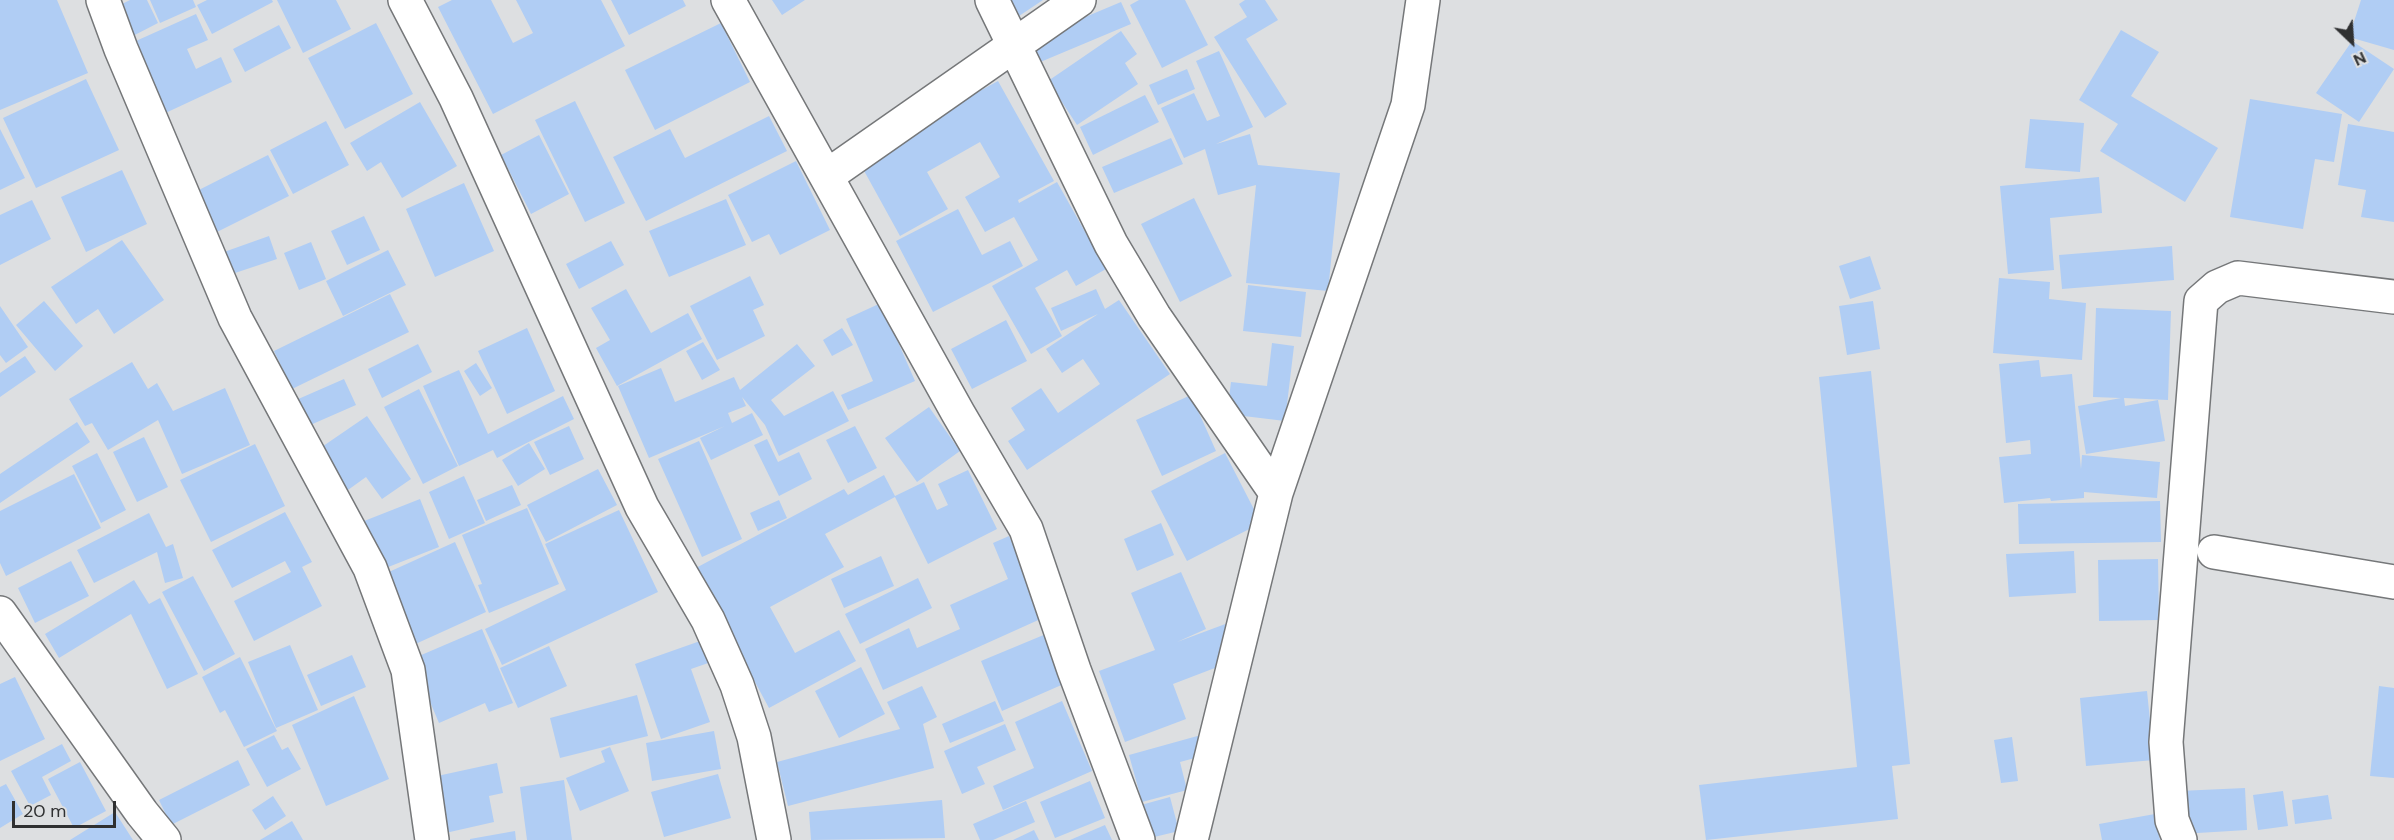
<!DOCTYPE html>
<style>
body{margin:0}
#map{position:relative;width:2394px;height:840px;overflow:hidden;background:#dddfe1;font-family:"DM Sans",sans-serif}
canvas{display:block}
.north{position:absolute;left:2322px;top:12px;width:60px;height:60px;-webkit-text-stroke:4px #dddfe1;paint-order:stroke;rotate:155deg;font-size:16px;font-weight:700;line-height:24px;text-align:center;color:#2f3031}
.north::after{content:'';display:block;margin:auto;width:21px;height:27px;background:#2f3031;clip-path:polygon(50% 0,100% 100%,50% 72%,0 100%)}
.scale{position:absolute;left:12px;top:801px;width:104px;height:27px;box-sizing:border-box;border:3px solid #2f3031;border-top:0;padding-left:8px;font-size:18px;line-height:21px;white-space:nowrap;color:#2f3031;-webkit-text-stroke:4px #dddfe1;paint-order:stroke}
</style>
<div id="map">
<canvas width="2394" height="840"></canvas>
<div class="north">N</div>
<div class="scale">20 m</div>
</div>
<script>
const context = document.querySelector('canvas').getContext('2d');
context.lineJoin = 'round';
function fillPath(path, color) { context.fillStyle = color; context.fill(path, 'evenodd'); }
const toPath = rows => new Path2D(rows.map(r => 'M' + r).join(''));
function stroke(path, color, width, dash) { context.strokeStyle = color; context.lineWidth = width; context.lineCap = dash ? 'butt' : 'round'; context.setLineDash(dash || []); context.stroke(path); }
const building = toPath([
 [0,0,57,0,88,73,0,110],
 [130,0,147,0,158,23,127,39,112,9],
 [150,0,193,0,196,7,160,23],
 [207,0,272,0,273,2,212,34,197,5],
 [277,0,336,0,351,29,303,53],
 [452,0,491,0,513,43,533,33,516,0,601,0,625,46,493,114,438,7],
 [611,0,683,0,686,6,629,35],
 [772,0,805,0,782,15],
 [1008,0,1043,0,1019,16],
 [1139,0,1185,0,1208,45,1162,68,1130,5],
 [1245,0,1265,0,1278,20,1246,39,1287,104,1265,118,1214,37,1247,17,1239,4],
 [2361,0,2394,0,2394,50,2349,37],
 [1121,2,1131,24,1038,63,1028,41],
 [196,14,208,40,187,49,196,69,221,57,232,82,159,116,127,45],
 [376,23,413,94,345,129,308,58],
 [721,23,750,82,655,130,625,70],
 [279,25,291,48,245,72,233,49],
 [2121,30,2159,52,2131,96,2218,148,2185,202,2100,151,2118,124,2079,100],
 [1121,31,1137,54,1125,63,1138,84,1077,125,1048,81],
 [2352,41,2394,69,2359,122,2316,93],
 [1219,51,1253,127,1216,144,1250,134,1258,165,1340,173,1328,291,1246,283,1256,185,1218,195,1205,149,1184,158,1161,108,1194,93,1207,121,1220,116,1196,61],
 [1187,69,1195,89,1158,105,1149,85],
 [86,79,119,150,36,188,3,118],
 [998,81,1054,181,1018,200,1019,203,1057,182,1106,269,1076,286,1067,270,1035,288,1062,336,1031,354,992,286,1038,260,1014,217,985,232,965,197,1000,177,980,142,927,172,948,209,900,236,857,158],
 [1145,95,1159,122,1093,155,1080,127],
 [2250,99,2342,114,2334,162,2315,159,2303,229,2230,217],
 [575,101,625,203,585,222,535,120],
 [420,102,457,166,402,198,381,162,367,171,350,143],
 [769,116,787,151,646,221,613,157,670,129,685,158],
 [2030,119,2084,123,2080,172,2025,168],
 [326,121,349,165,293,194,270,150],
 [2348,124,2394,132,2394,222,2361,217,2366,190,2338,185],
 [0,129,25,178,0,190],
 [539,135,569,194,531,214,501,155],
 [1171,138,1183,164,1114,193,1102,167],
 [268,155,289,196,207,237,187,196],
 [796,161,830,230,780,255,769,234,752,242,728,195],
 [122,170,147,224,86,252,61,197],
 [2099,177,2102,213,2050,218,2054,270,2008,274,2000,186],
 [464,183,494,251,435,277,406,209],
 [1194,198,1232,276,1180,302,1141,224],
 [726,199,746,245,669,277,649,231],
 [32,200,51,239,0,265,0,215],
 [958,209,982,255,1010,241,1023,266,933,312,896,241],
 [364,216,380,250,347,265,331,231],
 [269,236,277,259,232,274,224,252],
 [122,240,164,300,114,334,98,309,76,324,51,287],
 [611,241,624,265,579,289,566,264],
 [311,242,326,279,299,290,284,253],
 [2172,246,2174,280,2062,289,2059,255],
 [388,250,406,285,343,316,326,281],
 [1870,256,1881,289,1850,299,1839,266],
 [750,276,764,305,753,310,765,336,717,360,690,306],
 [1999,278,2050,282,2049,299,2086,303,2082,360,1993,353],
 [1248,285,1306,292,1301,337,1243,331],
 [626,289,651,333,688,313,702,339,617,386,596,348,610,340,591,308],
 [1096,289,1105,309,1119,300,1170,374,1027,470,1008,441,1025,430,1011,408,1041,388,1058,413,1100,384,1083,359,1062,373,1046,349,1098,314,1061,331,1051,308],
 [390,294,409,332,292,389,274,351],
 [44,301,83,346,55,371,16,325],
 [1873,301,1880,349,1847,355,1839,306],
 [881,303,915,381,848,410,841,395,873,381,846,319],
 [0,306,28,347,6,363,0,355],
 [2096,308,2171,311,2168,400,2124,398,2125,406,2158,400,2165,441,2086,454,2078,406,2121,398,2093,397],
 [1006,320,1027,361,972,389,951,349],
 [527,328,555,391,507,414,478,351],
 [842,328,853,345,832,356,823,340],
 [703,342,720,370,702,380,686,351],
 [1272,343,1294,346,1285,421,1227,414,1231,382,1267,386],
 [418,344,432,372,382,398,368,369],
 [797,344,815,366,771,400,784,416,833,391,849,421,779,456,765,425,742,397,746,406,728,413,732,423,752,413,763,435,711,460,700,438,725,426,649,458,618,386,661,368,675,402,734,377,740,390],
 [25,356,36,372,0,397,0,373],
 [2039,360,2041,377,2072,374,2081,469,2082,455,2160,462,2157,498,2084,492,2084,498,2051,501,2050,498,2004,503,1999,457,2031,454,2030,440,2006,443,1999,364],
 [132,362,148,389,157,383,173,411,225,388,250,445,182,474,158,420,108,450,92,423,85,426,69,399],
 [476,363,492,388,480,396,464,371],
 [459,370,488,434,563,396,574,419,497,458,493,450,459,466,423,386],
 [1871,371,1910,764,1892,766,1898,819,1706,840,1699,785,1857,767,1819,377],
 [344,379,356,405,308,426,296,400],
 [419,389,458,466,423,484,384,407],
 [1191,395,1216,451,1162,476,1136,420],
 [929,407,960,451,917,482,885,438],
 [367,416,411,479,382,499,366,477,341,495,313,453],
 [77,422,90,442,0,503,0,474],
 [569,426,584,459,550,475,534,442],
 [855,426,877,468,848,483,826,440],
 [144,437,168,487,137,502,113,452],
 [767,439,778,462,799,452,812,479,779,496,754,445],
 [699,441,742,539,702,557,658,459],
 [529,443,545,469,518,486,502,460],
 [255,444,285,506,211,542,180,480],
 [97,453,126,510,101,523,72,466],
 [1225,453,1261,523,1187,561,1151,491],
 [598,469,617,505,546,542,527,505],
 [968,470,997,529,928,564,895,497,825,534,844,567,770,607,795,653,839,630,856,661,769,708,694,569,844,489,848,495,884,475,895,496,924,482,937,510,948,505,938,484],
 [74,474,101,528,6,576,0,563,0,511],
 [464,476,485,523,449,539,429,492],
 [512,485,521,505,486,521,477,500],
 [420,499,439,547,373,573,354,525],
 [779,500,787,518,758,531,750,513],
 [2160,501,2161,542,2019,544,2018,504],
 [527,508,559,584,489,613,478,585,482,584,462,535],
 [619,510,658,592,502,665,485,629,566,590,545,544],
 [285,512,312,562,302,567,322,606,254,641,234,601,291,572,285,561,232,588,212,550],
 [149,513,166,547,173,544,183,578,165,583,157,552,94,583,77,550],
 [1161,523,1174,555,1137,571,1124,539],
 [1009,536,1045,617,883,690,865,649,909,628,917,648,960,629,950,605,1008,579,993,543],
 [455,542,486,612,411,646,380,576],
 [2074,551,2076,593,2009,597,2006,554],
 [881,556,894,586,844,608,831,579],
 [2158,559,2159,620,2099,621,2098,560],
 [71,561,89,596,35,623,18,588],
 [1181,572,1206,629,1177,642,1228,623,1241,658,1173,684,1186,719,1125,742,1099,671,1155,650,1131,593],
 [193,576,235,654,204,671,162,592],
 [918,578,932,608,860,644,845,614],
 [134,580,149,604,160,598,198,674,167,689,131,614,59,658,45,634],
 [482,629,513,703,489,712,485,703,439,723,412,659],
 [1046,634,1066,683,1002,711,981,661],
 [703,640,711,662,691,669,710,722,661,739,635,664],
 [290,645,318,710,276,728,248,662],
 [549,646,567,686,518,708,500,668],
 [352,655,366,687,321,706,307,675],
 [240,657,277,731,244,747,225,710,220,713,202,677],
 [861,667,885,714,839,738,815,691],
 [15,677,45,739,0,761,0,684],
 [922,686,937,717,923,724,934,768,788,806,777,762,900,729,887,702],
 [2379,686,2394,688,2394,778,2370,776],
 [2147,691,2154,760,2086,766,2080,698],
 [637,695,648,736,560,758,550,718],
 [354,696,389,779,326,806,292,725],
 [995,701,1004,721,950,743,942,724],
 [1062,701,1092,771,1003,810,993,786,1034,768,1015,722],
 [1005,724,1016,750,977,767,985,784,962,794,944,751],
 [714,731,721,769,652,781,646,743],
 [274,735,282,750,288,747,301,769,267,787,246,749],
 [1201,735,1206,755,1180,762,1187,790,1142,802,1129,755],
 [2012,737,2018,781,2001,783,1994,740],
 [62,744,71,761,42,777,51,795,30,806,11,771],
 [610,747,629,791,580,811,566,778,605,762,601,751],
 [238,760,250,785,171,825,159,800],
 [80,762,106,811,74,828,48,779],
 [497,763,503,793,489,796,494,822,441,834,428,778],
 [718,774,731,818,664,837,651,792],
 [564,780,572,840,527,840,520,787],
 [1090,781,1105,818,1055,838,1040,802],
 [6,784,23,814,0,828,0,787],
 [2245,788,2247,830,2181,834,2179,791],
 [2283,791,2288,826,2258,830,2253,795],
 [2328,795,2332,819,2295,824,2292,800],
 [273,796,286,816,265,830,252,810],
 [1170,797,1179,831,1150,838,1141,805],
 [942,800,945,838,811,840,809,812],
 [1026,801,1035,822,993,840,980,840,973,824],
 [115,812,133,840,70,840],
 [2155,814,2160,840,2102,840,2099,824],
 [292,821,303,840,260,840],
 [1105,825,1112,840,1070,840],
 [1034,830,1039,840,1013,840],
 [515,831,516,840,470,840,470,839]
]);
const street = toPath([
 [103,0,121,49,235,318,370,568,408,670,432,840],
 [405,0,456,98,642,507,708,620,737,685,754,737,774,840],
 [728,0,958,413,1026,529,1074,670,1138,840],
 [992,0,1111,244,1154,316,1276,493],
 [827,176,1079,0],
 [2214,552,2394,582],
 [0,613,142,813,164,840],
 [1191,840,1276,493,1408,105,1423,0],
 [2180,840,2172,820,2166,742,2201,301,2217,287,2238,278,2394,297]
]);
fillPath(building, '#b0cdf4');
stroke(street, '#757779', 36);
stroke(street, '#fff', 33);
</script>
